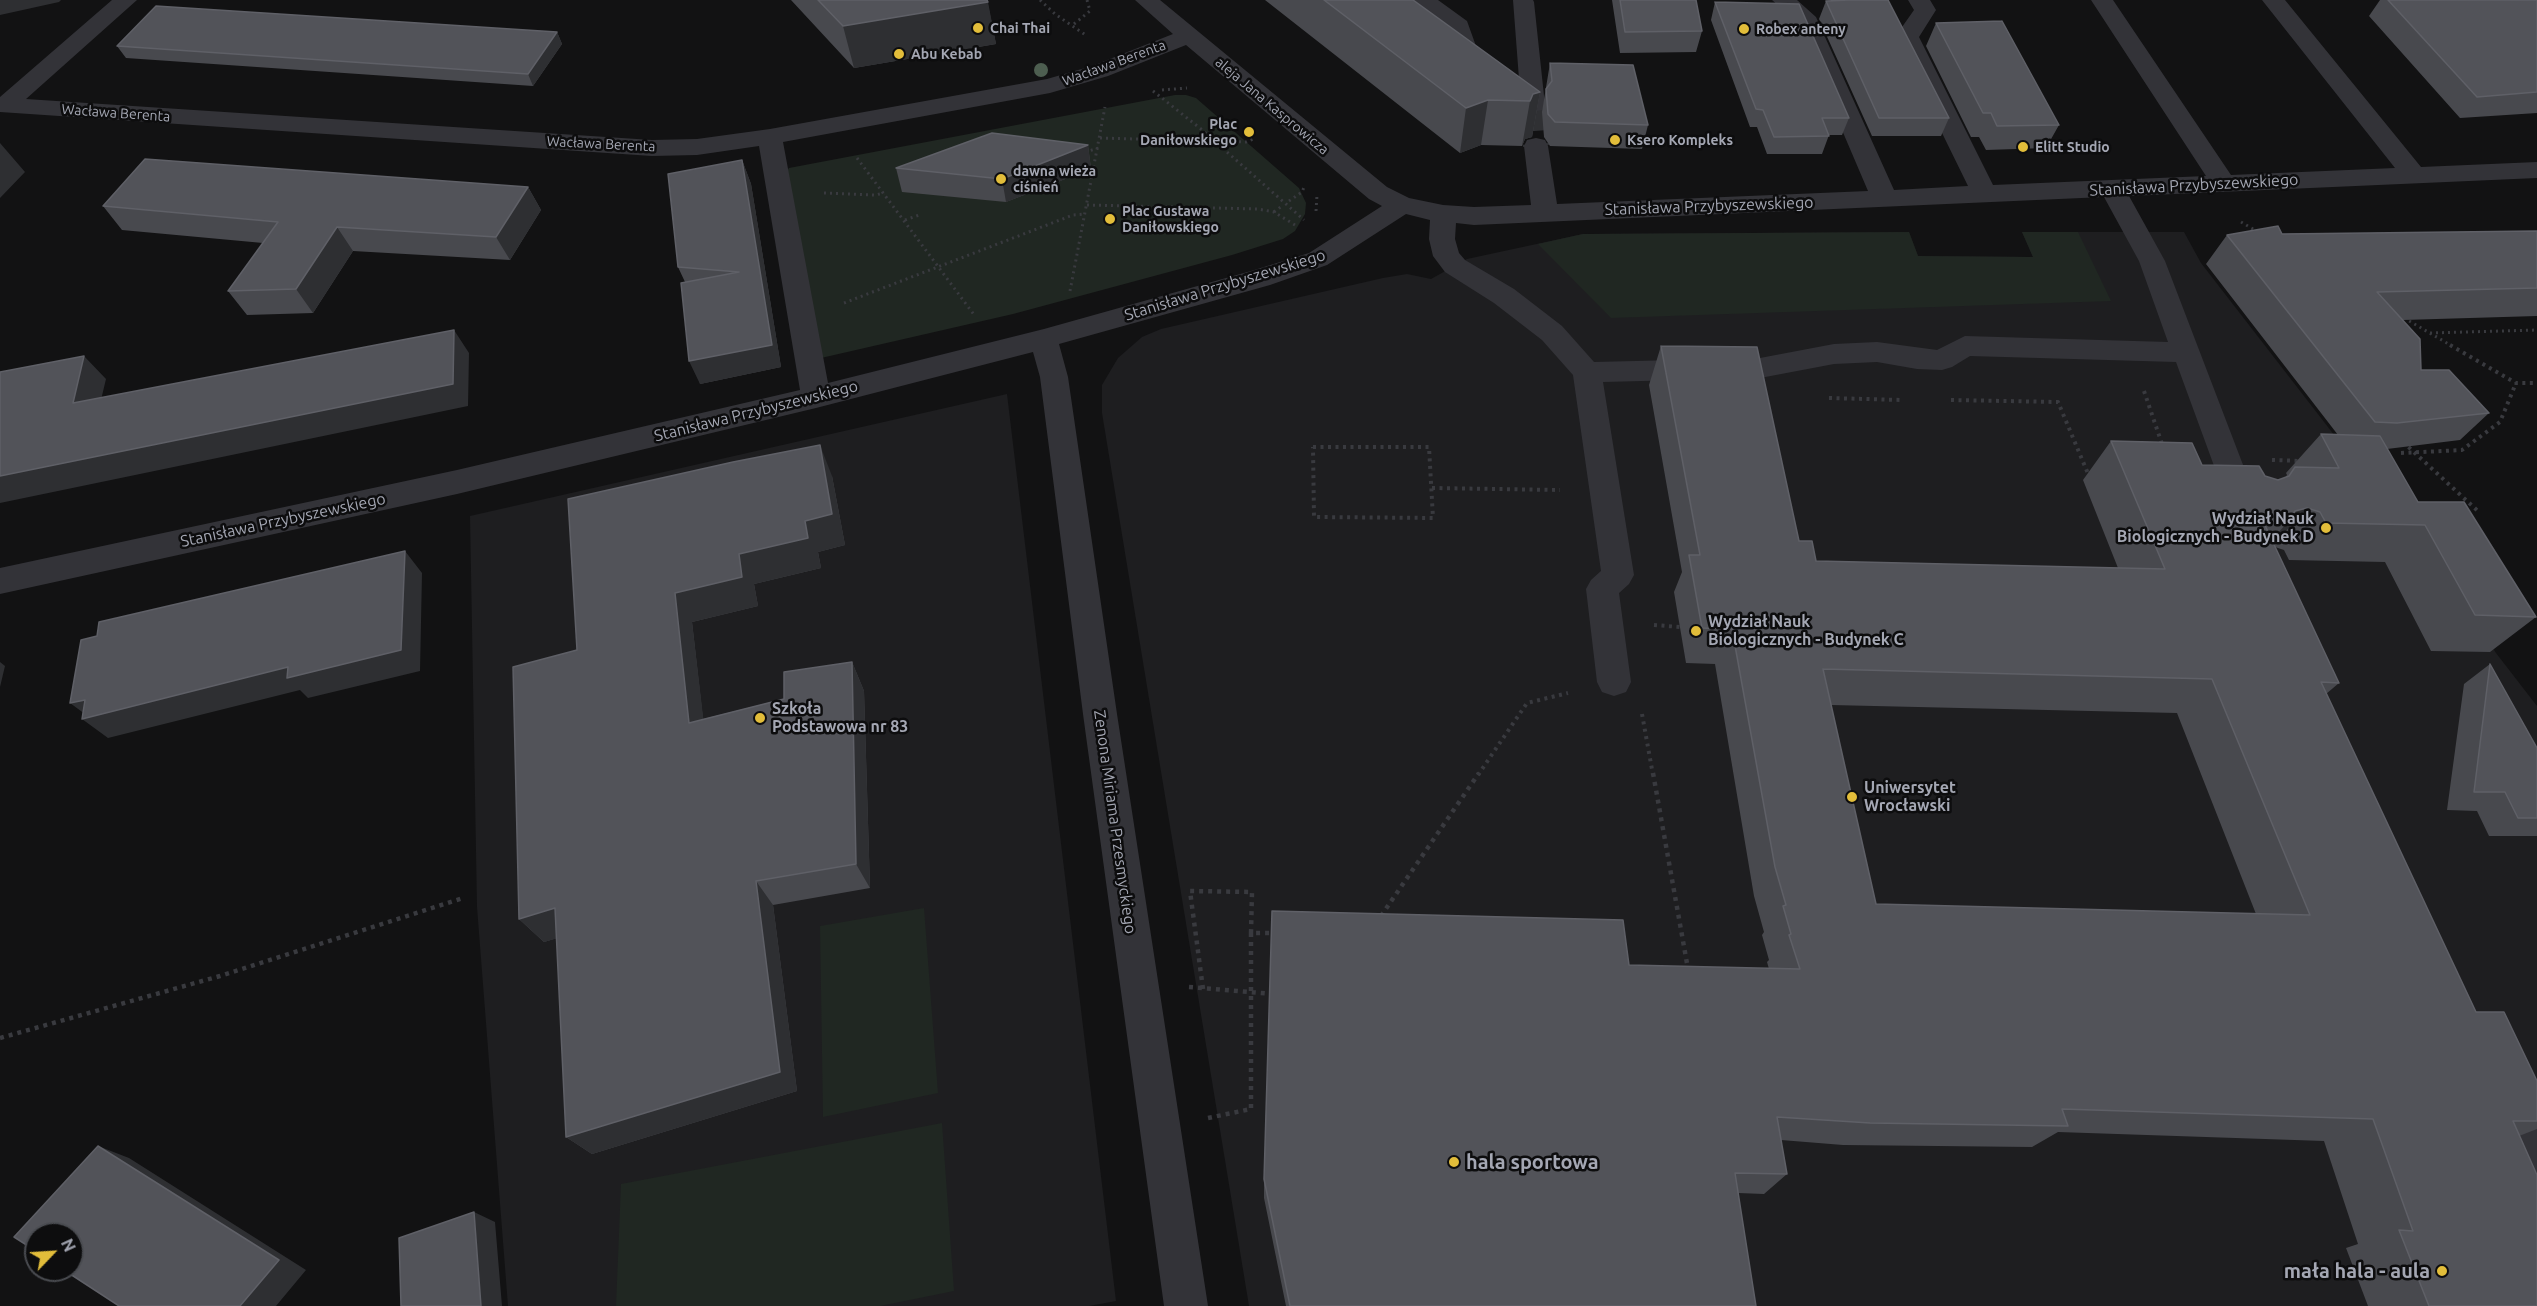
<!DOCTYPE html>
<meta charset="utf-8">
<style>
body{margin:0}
#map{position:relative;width:2537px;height:1306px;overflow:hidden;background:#121213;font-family:Ubuntu,sans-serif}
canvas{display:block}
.north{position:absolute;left:24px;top:1222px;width:60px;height:60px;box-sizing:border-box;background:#0d0d0e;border:2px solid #494b50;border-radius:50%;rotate:65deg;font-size:16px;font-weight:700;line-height:24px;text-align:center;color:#a4a7b3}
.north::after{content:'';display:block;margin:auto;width:21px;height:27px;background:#e2bd3a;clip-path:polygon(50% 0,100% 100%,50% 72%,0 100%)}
</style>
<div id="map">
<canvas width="2537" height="1306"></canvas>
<div class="north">N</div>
</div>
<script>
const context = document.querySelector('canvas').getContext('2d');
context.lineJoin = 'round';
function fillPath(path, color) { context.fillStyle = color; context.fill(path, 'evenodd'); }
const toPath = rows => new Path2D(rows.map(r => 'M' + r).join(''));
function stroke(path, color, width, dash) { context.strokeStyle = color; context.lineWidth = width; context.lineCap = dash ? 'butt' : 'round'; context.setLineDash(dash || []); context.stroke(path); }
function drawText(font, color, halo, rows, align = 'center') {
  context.font = font + ' Ubuntu,sans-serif'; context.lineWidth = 5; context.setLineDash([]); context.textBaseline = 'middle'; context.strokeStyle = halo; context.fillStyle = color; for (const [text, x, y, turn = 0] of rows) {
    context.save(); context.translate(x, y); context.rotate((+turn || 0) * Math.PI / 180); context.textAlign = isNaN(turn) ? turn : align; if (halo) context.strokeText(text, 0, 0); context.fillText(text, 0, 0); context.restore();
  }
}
const built = toPath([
 [1909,232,1918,256,2033,257,2022,232,2184,232,2201,263,2345,449,2365,451,2496,653,2537,706,2537,1306,1249,1306,1102,413,1102,385,1118,358,1142,337,1161,329,1383,278,1407,274,1431,279,1467,259,1583,234],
 [1007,394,1116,1301,1089,1306,508,1306,477,907,470,516]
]);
const green = toPath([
 [1175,95,1186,95,1196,98,1299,188,1306,203,1305,214,1295,231,1283,239,1232,255,1013,314,821,358,787,171,789,168],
 [1909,232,1918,256,2033,257,2022,232,2078,232,2111,301,1611,318,1538,244,1583,234],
 [924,908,938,1093,823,1117,820,926],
 [942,1123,954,1291,880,1306,616,1306,621,1184]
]);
const minorTunnel = toPath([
 [1533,105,1536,146]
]);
const pathFar2 = toPath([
 [1040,0,1055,14,1087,36],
 [1074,24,1090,11,1087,0],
 [1162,90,1187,88],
 [1153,91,1201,129,1304,220],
 [1100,138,1209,141],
 [1221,141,1246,142,1253,139],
 [1085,152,1099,148],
 [857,158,975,316],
 [824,193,875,195,884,193],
 [1289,201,1302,192,1305,185],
 [1087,205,1258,209,1274,212,1295,225],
 [1316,211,1317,195],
 [1274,212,1282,206],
 [905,220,922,214],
 [2241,222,2258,232],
 [1070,291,1105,107],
 [844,303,1073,215,1085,214],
 [2404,318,2452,346],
 [2430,333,2537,330]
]);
const pathFar1 = toPath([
 [2450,345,2516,383,2537,383],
 [2144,391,2163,447],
 [1829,398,1902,400],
 [1951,400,2058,402,2089,476],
 [2403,442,2480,513],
 [1313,447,1429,447,1433,518,1314,517,1313,447],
 [2401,453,2462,450,2500,422,2516,383],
 [2272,460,2301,461],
 [1432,488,1560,490],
 [1654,625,1680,627],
 [1642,714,1653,775],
 [1478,775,1527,703,1568,693]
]);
const path = toPath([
 [1653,773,1688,969],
 [1381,916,1479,773],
 [1189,987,1274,994],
 [1203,989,1190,891,1252,892,1251,933],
 [0,1038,220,976,463,898],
 [1208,1118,1251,1109,1251,933,1275,933]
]);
const minor = toPath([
 [112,0,137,0,26,99,652,140,697,139,770,129,1047,79,1092,66,1173,34,1135,0,1160,0,1387,187,1409,198,1443,205,1474,207,1531,205,1524,146,1527,140,1536,138,1545,140,1548,146,1557,204,1868,191,1795,20,1772,0,1797,0,1816,17,1894,190,1968,186,1895,37,1914,10,1908,0,1930,0,1936,10,1919,37,1993,185,2206,176,2091,0,2113,0,2231,175,2395,168,2262,0,2285,0,2421,167,2537,162,2537,178,2129,196,2165,261,2258,504,2254,512,2243,516,2232,512,2228,504,2176,362,1970,356,1952,367,1942,370,1917,369,1877,362,1834,364,1760,378,1603,382,1634,575,1629,584,1619,593,1631,682,1626,692,1614,696,1602,692,1597,682,1586,589,1591,580,1601,571,1573,375,1542,340,1494,303,1445,272,1433,256,1429,239,1430,220,1406,214,1327,265,1270,285,1059,344,1068,377,1117,714,1208,1306,1164,1306,1083,714,1040,377,1033,352,816,408,457,494,0,594,0,568,457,470,800,390,759,146,697,155,652,156,0,112,0,97,112,0],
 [1186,45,1369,199,1382,206,1309,253,1251,271,1044,329,828,383,783,142,1050,93,1108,76,1186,45],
 [2104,197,2139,261,2168,342,1965,336,1937,350,1877,342,1834,344,1760,358,1594,362,1562,326,1514,289,1465,260,1459,253,1455,239,1456,223,1474,225,2104,197],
 [1412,0,1438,0,1467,21,1486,74,1482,79,1474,81,1466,79,1448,29,1412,0],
 [1513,0,1533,0,1534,2,1545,105,1542,110,1533,112,1524,110,1521,105,1513,0],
 [2500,1073,2514,1079,2537,1128,2537,1195,2522,1189,2480,1093,2486,1079,2500,1073]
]);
const trees = [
 [1041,70]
];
const wall = toPath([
 [791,0,987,0,996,44,854,68],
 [1265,0,1413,0,1540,92,1532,137,1525,139,1522,146,1481,145,1460,153],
 [1612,0,1696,0,1702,31,1696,52,1620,53],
 [2380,0,2537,0,2537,113,2460,118,2369,16],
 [1826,1,1949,118,1941,136,1872,136,1819,19],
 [1715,2,1849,118,1842,135,1829,135,1822,154,1767,154,1757,127,1750,127,1711,20],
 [1936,23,2059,125,2046,148,1986,150,1979,137,1971,137,1926,46],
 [557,32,562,44,533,86,126,58,117,46],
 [1550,63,1648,125,1642,149,1550,146,1544,137,1542,112],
 [1088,145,1091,169,1006,202,902,192,896,168],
 [742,160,751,184,781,367,700,384,685,282,678,267],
 [528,187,541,210,510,260,353,251,313,313,247,315,228,291,263,243,122,230,103,206],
 [2537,231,2537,316,2403,320,2421,370,2489,413,2460,440,2387,449,2418,502,2536,617,2490,652,2431,651,2385,562,2289,560,2284,550,2275,547,2339,683,2326,694,2476,1012,2537,1081,2537,1129,2519,1136,2537,1306,2368,1306,2346,1248,2358,1244,2324,1141,2058,1132,2032,1147,1843,1145,1781,1140,1787,1174,1764,1194,1738,1193,1756,1306,1286,1306,1264,1198,1264,1179,1629,965,1769,969,1767,962,1769,960,1762,935,1764,932,1754,896,1715,664,1686,663,1674,592,1682,572,1649,385,1661,346,1799,541,1816,561,2118,568,2083,480,2111,441,2202,465,2265,476,2278,480,2285,478,2287,475,2286,473,2321,434,2338,435,2206,264,2227,235],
 [1831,705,2177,713,2256,914,1876,904],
 [832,476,845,545,818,552,821,568,754,584,758,606,692,622,703,719,784,699,852,662,864,691,870,888,773,905,797,1091,592,1154,566,1137,557,938,544,942,519,919,577,650],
 [2490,664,2537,748,2537,836,2489,836,2477,811,2447,810,2464,684]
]);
const shadedWall = toPath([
 [0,0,61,0,59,2,0,15],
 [988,2,996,44,854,68,843,26],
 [557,32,562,44,533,86,528,74],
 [1540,92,1532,137,1525,139,1522,146,1530,101,1533,94],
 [1488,100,1481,145,1460,153,1466,108],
 [0,143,25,172,0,198],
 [1088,145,1091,169,1006,202,1002,179],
 [742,160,751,184,781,367,700,384,689,361,772,345],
 [528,187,541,210,510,260,496,237],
 [337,227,353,251,313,313,296,289],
 [454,330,469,353,468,406,0,503,0,476],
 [84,356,106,379,95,425,73,403],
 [820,445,832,476,845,545,818,552,821,568,754,584,758,606,692,622,707,750,689,723,675,593,739,554,805,521],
 [2307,508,2272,546,2264,548,2288,522,2295,511],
 [405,551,422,573,420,671,308,698,300,690,108,738,82,719,89,717,70,703],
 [0,662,5,666,0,687],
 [852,662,864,691,870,888,856,864],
 [756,881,773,905,797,1091,592,1154,566,1137],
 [555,908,579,932,544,942,519,919],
 [98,1146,129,1158,306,1270,276,1306,240,1306],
 [474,1212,495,1222,502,1306,481,1306]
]);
const building = toPath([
 [818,0,987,0,988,2,843,26,818,0],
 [1324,0,1413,0,1540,92,1533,94,1530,101,1488,100,1466,108,1324,0],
 [1620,0,1696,0,1702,31,1625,32,1620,0],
 [1850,0,1888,0,1949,118,1879,118,1826,1,1850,0],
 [2388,0,2537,0,2537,92,2477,97,2388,0],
 [1715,2,1799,4,1849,118,1822,118,1829,136,1774,137,1763,110,1756,109,1715,2],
 [156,6,557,32,528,74,117,46,156,6],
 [2002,21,2059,125,1997,126,1991,113,1983,113,1936,23,2002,21],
 [1550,63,1633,65,1648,125,1555,122,1548,114,1546,89,1552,81,1550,63],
 [992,133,1088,145,1002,179,896,168,992,133],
 [145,159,528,187,496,237,337,227,296,289,228,291,278,222,103,206,145,159],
 [742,160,772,345,689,361,681,283,739,272,678,267,668,174,742,160],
 [2278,226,2282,234,2537,231,2537,288,2377,292,2420,339,2421,370,2449,370,2489,413,2397,423,2375,422,2227,235,2278,226],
 [454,330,453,384,0,476,0,372,84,356,73,403,454,330],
 [1661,346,1757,347,1799,541,1812,541,1816,561,2165,569,2111,441,2192,443,2202,465,2259,466,2265,476,2278,480,2289,476,2295,467,2339,468,2321,434,2380,436,2418,502,2464,502,2536,617,2475,615,2425,525,2326,523,2320,512,2307,508,2295,511,2288,522,2263,521,2339,683,2321,682,2476,1012,2504,1012,2537,1081,2537,1121,2513,1121,2537,1175,2537,1306,2429,1306,2399,1230,2413,1231,2373,1119,2062,1109,2068,1126,1870,1123,1777,1117,1787,1174,1735,1173,1756,1306,1290,1306,1264,1179,1272,911,1623,920,1629,965,1800,969,1789,935,1791,934,1783,906,1786,905,1775,867,1732,629,1702,628,1689,555,1700,555,1661,346],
 [1823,669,2212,679,2310,915,1876,904,1823,669],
 [820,445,832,514,805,521,808,538,739,554,742,577,675,593,689,723,784,699,784,672,852,662,856,864,756,881,780,1072,566,1137,555,908,519,919,513,667,577,650,568,499,733,462,820,445],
 [405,551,401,650,287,678,288,667,82,719,85,700,70,703,81,640,97,636,99,622,405,551],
 [2490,664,2537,748,2537,818,2518,818,2505,792,2474,792,2490,664],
 [98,1146,279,1260,240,1306,119,1306,64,1270,72,1270,72,1234,36,1234,36,1251,14,1237,98,1146],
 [474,1212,481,1306,401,1306,399,1238,474,1212]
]);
const markers = [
 [978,28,6,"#e2bd3a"],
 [1744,29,6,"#e2bd3a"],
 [899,54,6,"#e2bd3a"],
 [1249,132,6,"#e2bd3a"],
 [1615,140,6,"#e2bd3a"],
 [2023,147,6,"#e2bd3a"],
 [1001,179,6,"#e2bd3a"],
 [1110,219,6,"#e2bd3a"],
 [2326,528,6,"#e2bd3a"],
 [1696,631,6,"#e2bd3a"],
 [760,718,6,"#e2bd3a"],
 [1852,797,6,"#e2bd3a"],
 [1454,1162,6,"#e2bd3a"],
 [2442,1271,6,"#e2bd3a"]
];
const farPoinames = [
 ["Chai Thai",990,28],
 ["Robex anteny",1756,29],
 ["Abu Kebab",911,54],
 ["Plac",1237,124,"right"],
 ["Daniłowskiego",1237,140,"right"],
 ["Ksero Kompleks",1627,140],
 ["Elitt Studio",2035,147],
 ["dawna wieża",1013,171],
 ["ciśnień",1013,187],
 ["Plac Gustawa",1122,211],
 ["Daniłowskiego",1122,227]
];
const farStreetnames = [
 ["Wacława Berenta",1114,63,-20],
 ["aleja Jana Kasprowicza",1272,106,40],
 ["Wacława Berenta",116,113,4],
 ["Wacława Berenta",601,144,3]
];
const streetNames = [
 ["Stanisława Przybyszewskiego",2194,185,-3],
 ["Stanisława Przybyszewskiego",1709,206,-2],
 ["Stanisława Przybyszewskiego",1225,285,-17],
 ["Stanisława Przybyszewskiego",756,411,-14],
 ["Stanisława Przybyszewskiego",283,520,-12],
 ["Zenona Miriama Przesmyckiego",1115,822,82]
];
const poiNames = [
 ["Wydział Nauk",2314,519,"right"],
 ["Biologicznych - Budynek D",2314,537,"right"],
 ["Wydział Nauk",1708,622],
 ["Biologicznych - Budynek C",1708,640],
 ["Szkoła",772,709],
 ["Podstawowa nr 83",772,727],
 ["Uniwersytet",1864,788],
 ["Wrocławski",1864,806]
];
const nearPoinames = [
 ["hala sportowa",1466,1162],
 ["mała hala - aula",2430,1271,"right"]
];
fillPath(built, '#1e1e20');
fillPath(green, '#202722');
stroke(minorTunnel, '#2f3033', 26, [26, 13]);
stroke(pathFar2, '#393a3f', 3, [2, 4]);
stroke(pathFar1, '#393a3f', 4, [3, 4.5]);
stroke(path, '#393a3f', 4.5, [4, 5]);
fillPath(minor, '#333338');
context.fillStyle = '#4d5e50';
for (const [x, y] of trees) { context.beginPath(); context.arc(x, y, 7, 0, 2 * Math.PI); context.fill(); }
fillPath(wall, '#48494e');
fillPath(shadedWall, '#2e2f32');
fillPath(building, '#525359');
stroke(building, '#5f6067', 1.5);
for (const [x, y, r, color] of markers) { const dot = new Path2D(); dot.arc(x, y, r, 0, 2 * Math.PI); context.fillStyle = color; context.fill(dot); stroke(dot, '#0d0d0e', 2); }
drawText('bold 14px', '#a4a7b3', '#0d0d0e', farPoinames, 'left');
drawText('14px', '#a4a7b3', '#0d0d0e', farStreetnames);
drawText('16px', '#a4a7b3', '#0d0d0e', streetNames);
drawText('bold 16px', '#a4a7b3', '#0d0d0e', poiNames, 'left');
drawText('bold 20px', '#a4a7b3', '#0d0d0e', nearPoinames, 'left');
</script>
